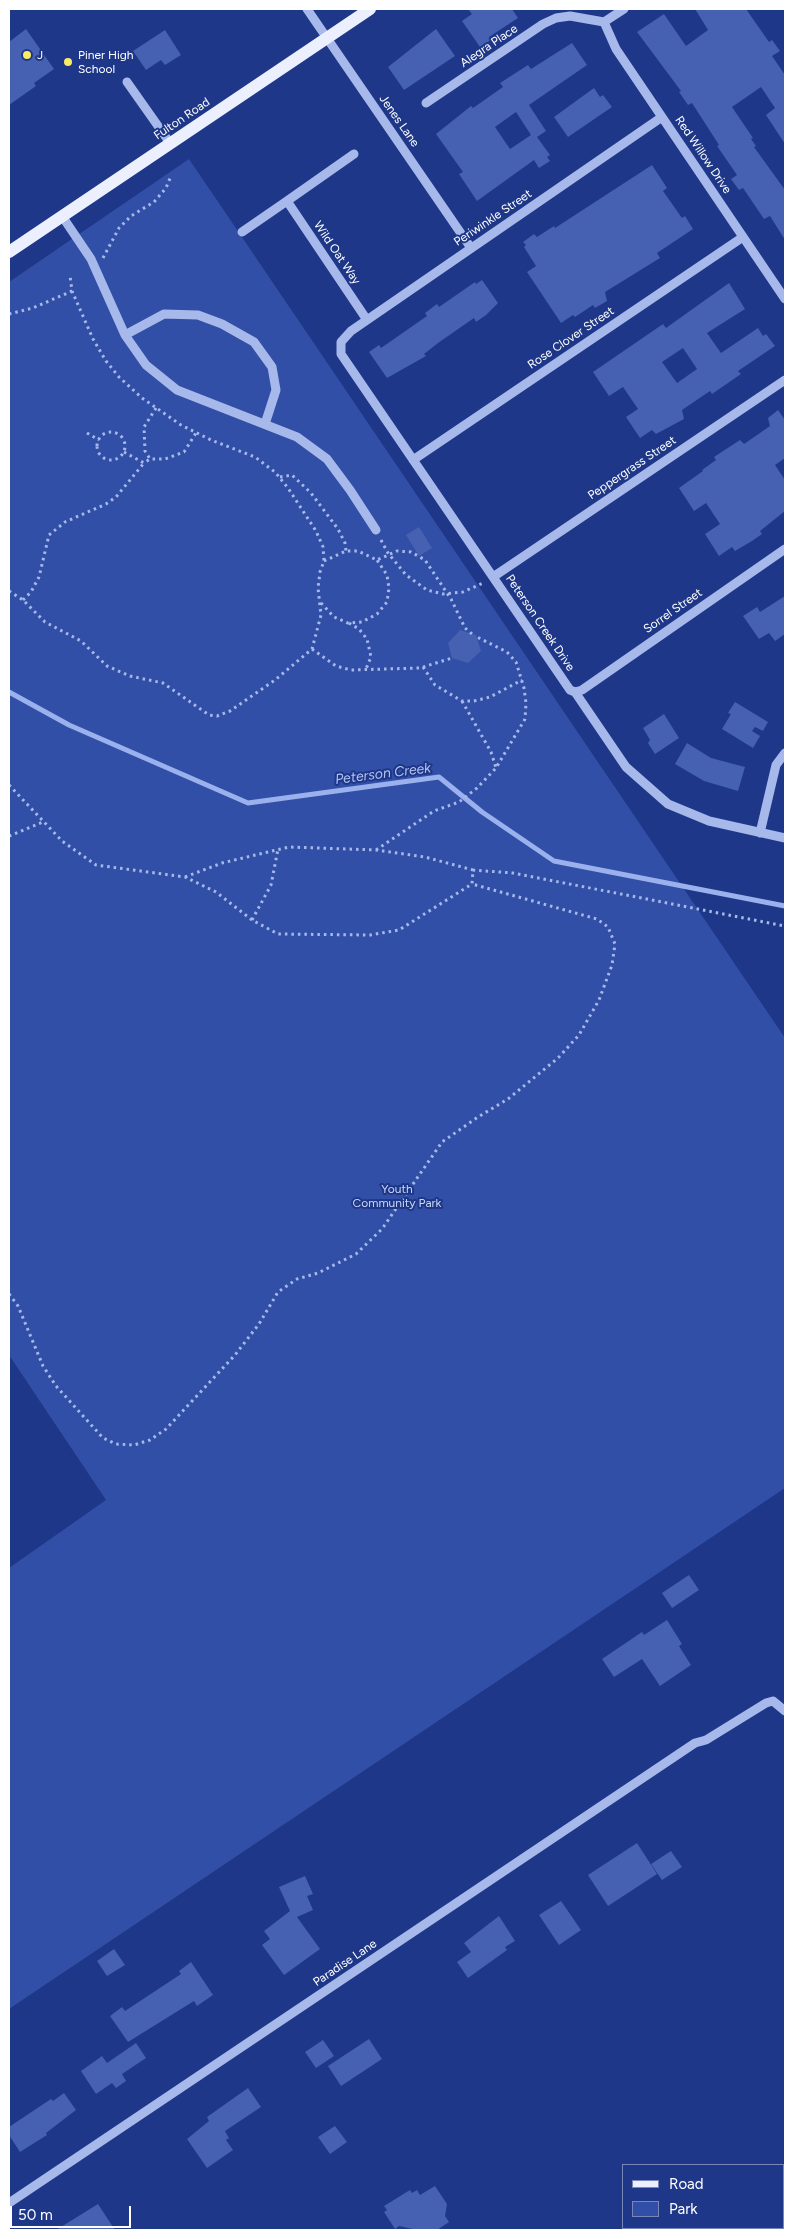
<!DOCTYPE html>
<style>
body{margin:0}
#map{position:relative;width:794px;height:2239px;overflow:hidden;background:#1e3788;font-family:Figtree,sans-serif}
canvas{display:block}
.frame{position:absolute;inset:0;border:10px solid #fff;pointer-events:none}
.legend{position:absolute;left:622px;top:2164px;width:162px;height:65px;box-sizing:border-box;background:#1e3788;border:1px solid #7887b8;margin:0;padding:6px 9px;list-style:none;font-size:15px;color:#fff}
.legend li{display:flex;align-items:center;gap:10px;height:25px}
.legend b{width:25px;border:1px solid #7887b8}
.scale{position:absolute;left:10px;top:2206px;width:121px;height:22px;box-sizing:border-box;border:2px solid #fff;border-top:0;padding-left:6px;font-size:15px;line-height:18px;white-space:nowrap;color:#fff;-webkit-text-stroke:4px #1e3788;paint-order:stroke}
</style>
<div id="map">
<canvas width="794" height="2239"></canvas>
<div class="frame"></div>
<ul class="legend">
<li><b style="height:6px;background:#ecf0fe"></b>Road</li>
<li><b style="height:14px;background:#314fa6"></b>Park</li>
</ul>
<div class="scale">50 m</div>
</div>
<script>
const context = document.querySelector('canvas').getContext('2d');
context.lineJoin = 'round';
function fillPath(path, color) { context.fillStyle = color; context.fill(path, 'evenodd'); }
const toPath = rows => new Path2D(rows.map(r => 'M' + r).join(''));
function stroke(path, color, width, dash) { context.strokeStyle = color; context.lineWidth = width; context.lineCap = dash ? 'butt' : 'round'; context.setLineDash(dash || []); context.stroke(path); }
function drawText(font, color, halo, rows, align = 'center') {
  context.font = font + ' Figtree,sans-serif'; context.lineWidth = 4; context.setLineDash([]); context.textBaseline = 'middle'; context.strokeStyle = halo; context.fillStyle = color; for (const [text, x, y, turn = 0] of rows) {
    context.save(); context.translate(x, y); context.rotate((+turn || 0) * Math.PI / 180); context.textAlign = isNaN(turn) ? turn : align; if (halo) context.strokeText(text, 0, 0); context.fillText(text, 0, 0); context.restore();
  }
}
const green = toPath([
 [189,159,785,1038,785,1488,9,2009,9,1568,106,1500,9,1355,9,282]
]);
const stream = toPath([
 [9,692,69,725,248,803,439,777,482,812,554,861,785,906]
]);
const building = toPath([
 [468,9,512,9,518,18,489,37,491,40,480,47,462,21,472,14],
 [695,9,746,9,769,42,772,40,780,51,772,56,785,75,785,144,766,115,775,108,761,87,732,107,753,138,751,139,756,146,754,147,785,190,785,240,770,216,764,219,743,188,739,190,731,179,737,175,717,146,719,145,692,103,688,105,679,92,681,91,637,32,664,14,686,46,708,30],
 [26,29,54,69,34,83,36,86,9,105,9,42],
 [436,29,455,56,404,90,388,67],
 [165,30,181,55,165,65,161,60,146,70,133,51],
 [572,43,587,65,529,105,546,131,537,137,550,155,547,157,550,161,539,168,534,160,477,201,459,174,463,172,436,134,471,106,473,108,503,87,500,83,528,65,531,69],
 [516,112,531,135,510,149,495,127],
 [594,88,600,97,603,95,612,107,568,137,554,117],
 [652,165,667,188,663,191,682,218,685,216,693,229,657,253,660,258,605,292,607,301,595,308,593,305,575,317,573,315,561,323,527,272,536,266,524,247,526,245,523,242,534,234,537,237,554,226,555,228],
 [482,280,498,303,486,315,476,322,474,318,438,343,424,354,426,356,387,378,369,352,379,345,381,348,427,316,425,313,437,304,439,307,475,282,476,284],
 [729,283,745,309,707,333,721,353,758,328,763,336,766,334,775,346,738,371,741,374,712,394,710,391,682,410,684,419,656,434,652,430,640,438,626,417,638,409,623,387,609,396,593,372,663,324,666,328],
 [683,348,697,369,677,383,662,362],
 [778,410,785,420,785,458,775,465,785,480,785,511,760,531,762,534,752,541,735,551,732,547,719,556,705,534,720,524,706,503,694,511,679,488,703,471,702,470,716,460,714,457,740,440,744,444,770,426,768,418],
 [419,527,432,548,419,556,406,535],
 [785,596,785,634,775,641,769,633,759,639,743,616,757,607,760,612],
 [460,630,476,635,481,651,468,663,452,658,448,643],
 [735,702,768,722,763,731,755,727,752,731,760,736,753,748,722,729,731,714,728,713],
 [664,714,679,738,655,754,648,743,650,740,643,728],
 [687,743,711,758,745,767,738,791,704,781,675,764],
 [689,1575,699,1590,672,1608,662,1593],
 [667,1620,682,1644,679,1646,691,1665,660,1686,642,1659,614,1677,602,1659,642,1632,644,1635],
 [637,1843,657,1874,608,1906,588,1875],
 [671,1851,682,1867,662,1880,651,1864],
 [305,1876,313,1894,307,1896,313,1910,297,1917,320,1949,284,1975,262,1945,270,1939,264,1931,290,1911,279,1887],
 [561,1901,581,1930,559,1945,539,1915],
 [499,1916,515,1941,505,1947,507,1950,468,1978,457,1962,471,1952,464,1943],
 [114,1949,125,1965,107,1976,97,1961],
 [191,1962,213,1995,197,2006,194,2001,128,2042,110,2016,122,2007,125,2011,181,1974,179,1971],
 [369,2039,382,2059,341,2086,328,2066],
 [323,2040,334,2056,316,2068,305,2052],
 [136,2043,146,2058,122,2074,126,2081,116,2088,112,2083,96,2094,81,2071,102,2056,107,2063],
 [248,2088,261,2107,225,2131,229,2138,226,2140,233,2150,207,2168,187,2139,209,2121,207,2117],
 [64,2093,76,2110,46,2133,47,2135,20,2152,9,2135,9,2127,51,2099,53,2101],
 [335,2126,347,2142,330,2154,318,2137],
 [435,2186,447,2204,445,2216,449,2222,437,2230,417,2230,399,2226,395,2229,384,2212,387,2210,384,2206,410,2190,412,2193,417,2190,420,2195],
 [98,2204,115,2230,56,2230]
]);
const path = toPath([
 [103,258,119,228,131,216,154,202,166,188,171,176],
 [9,314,33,308,72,291],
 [156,408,144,427,145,451,150,459,165,459,184,452,196,433],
 '97 446a14 14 0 1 1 28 0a14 14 0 1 1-28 0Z',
 [87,433,99,440],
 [124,452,144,463,150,459],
 [280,477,292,475,311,493,338,529,345,543,346,551],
 [381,540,388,553,406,575,427,590,443,594,463,592,483,583],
 [324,561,346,551,358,551,377,560,397,551,411,552,425,560,451,599,465,628,472,634],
 [9,591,23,600,45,622,81,641,107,666,130,676,163,683,209,715,217,716,230,711,275,680,312,649,321,615,318,588,320,572,324,561,323,547,316,531,288,488,275,472,255,457,211,440,181,425,142,398,119,377,106,361,93,339,72,291,70,276],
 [23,600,31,592,39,577,49,535,65,522,106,504,116,497,144,463],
 [321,603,334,617,348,623,362,622,377,614,387,602,389,588,387,575,377,560],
 [349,623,359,629,367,639,371,657,366,669],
 [312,649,336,666,351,670,420,668,452,658],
 [423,667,435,685,462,701,474,701,490,697,522,680],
 [462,701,491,752,496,768],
 [9,785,62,841,96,865,185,877,216,892,252,920,278,934,370,935,399,930,472,884,473,870,513,873,785,926],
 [9,836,43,822],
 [376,850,434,811,459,802,477,788,496,768,525,719,526,703,524,688,516,662,507,652,477,637],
 [185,877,222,863,289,847,376,850,425,857,473,870],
 [252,920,271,885,278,849],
 [9,1294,18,1306,43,1366,56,1386,103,1438,116,1444,134,1445,150,1440,166,1429,235,1355,259,1324,278,1292,297,1279,318,1273,356,1254,382,1229,442,1142,478,1117,508,1099,558,1058,579,1035,599,1000,612,965,615,944,608,927,597,919,472,884]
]);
const minor = toPath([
 [307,9,471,248],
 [604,22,616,49,785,299],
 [127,82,170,143],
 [426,103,543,24,556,18,570,16,604,22,624,9],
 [662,117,351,331,341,342,341,354,570,690,575,692,626,767,668,804,709,821,785,838],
 [287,201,354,154],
 [62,216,91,259,125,335,146,365,177,390,297,437,327,459,350,490,376,530],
 [242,232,287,201,367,320],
 [125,335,164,314,198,315,222,324,254,342,272,367,276,390,265,424],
 [413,460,743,237],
 [493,577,785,380],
 [575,692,582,690,785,549],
 [760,833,776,765,785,753],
 [9,2203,695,1743,706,1740,766,1703,773,1701,785,1711]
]);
const major = toPath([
 [9,252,370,9]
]);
const markers = [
 [27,55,5,"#faec66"],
 [68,62,5,"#faec66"]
];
const streetNames = [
 ["Alegra Place",489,46,-34],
 ["Fulton Road",182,119,-34],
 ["Jenes Lane",399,121,55],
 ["Red Willow Drive",703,155,56],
 ["Periwinkle Street",493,218,-34],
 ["Wild Oat Way",337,253,56],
 ["Rose Clover Street",571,338,-34],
 ["Peppergrass Street",632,468,-34],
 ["Sorrel Street",673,611,-35],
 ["Peterson Creek Drive",540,623,56],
 ["Paradise Lane",345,1963,-34]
];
const poiNames = [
 ["J",37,55],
 ["Piner High",78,55],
 ["School",78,69]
];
const parkNames = [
 ["Youth",397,1189],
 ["Community Park",397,1203]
];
const waterNames = [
 ["Peterson Creek",383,774,-7]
];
fillPath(green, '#314fa6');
stroke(stream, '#9bb1ed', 5);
fillPath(building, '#4661b1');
stroke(path, '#a7b9eb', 3, [2.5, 4]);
stroke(minor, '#a7b9eb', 9);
stroke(major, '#ecf0fe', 12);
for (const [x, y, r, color] of markers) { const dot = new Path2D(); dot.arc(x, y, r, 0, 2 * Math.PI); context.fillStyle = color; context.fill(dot); stroke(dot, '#1e3788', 2); }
drawText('12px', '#fff', '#1e3788', streetNames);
drawText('12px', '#fff', '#1e3788', poiNames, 'left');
drawText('12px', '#ccd8f8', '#1e3788', parkNames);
drawText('italic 14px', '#b3c4f2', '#1e3788', waterNames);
</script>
